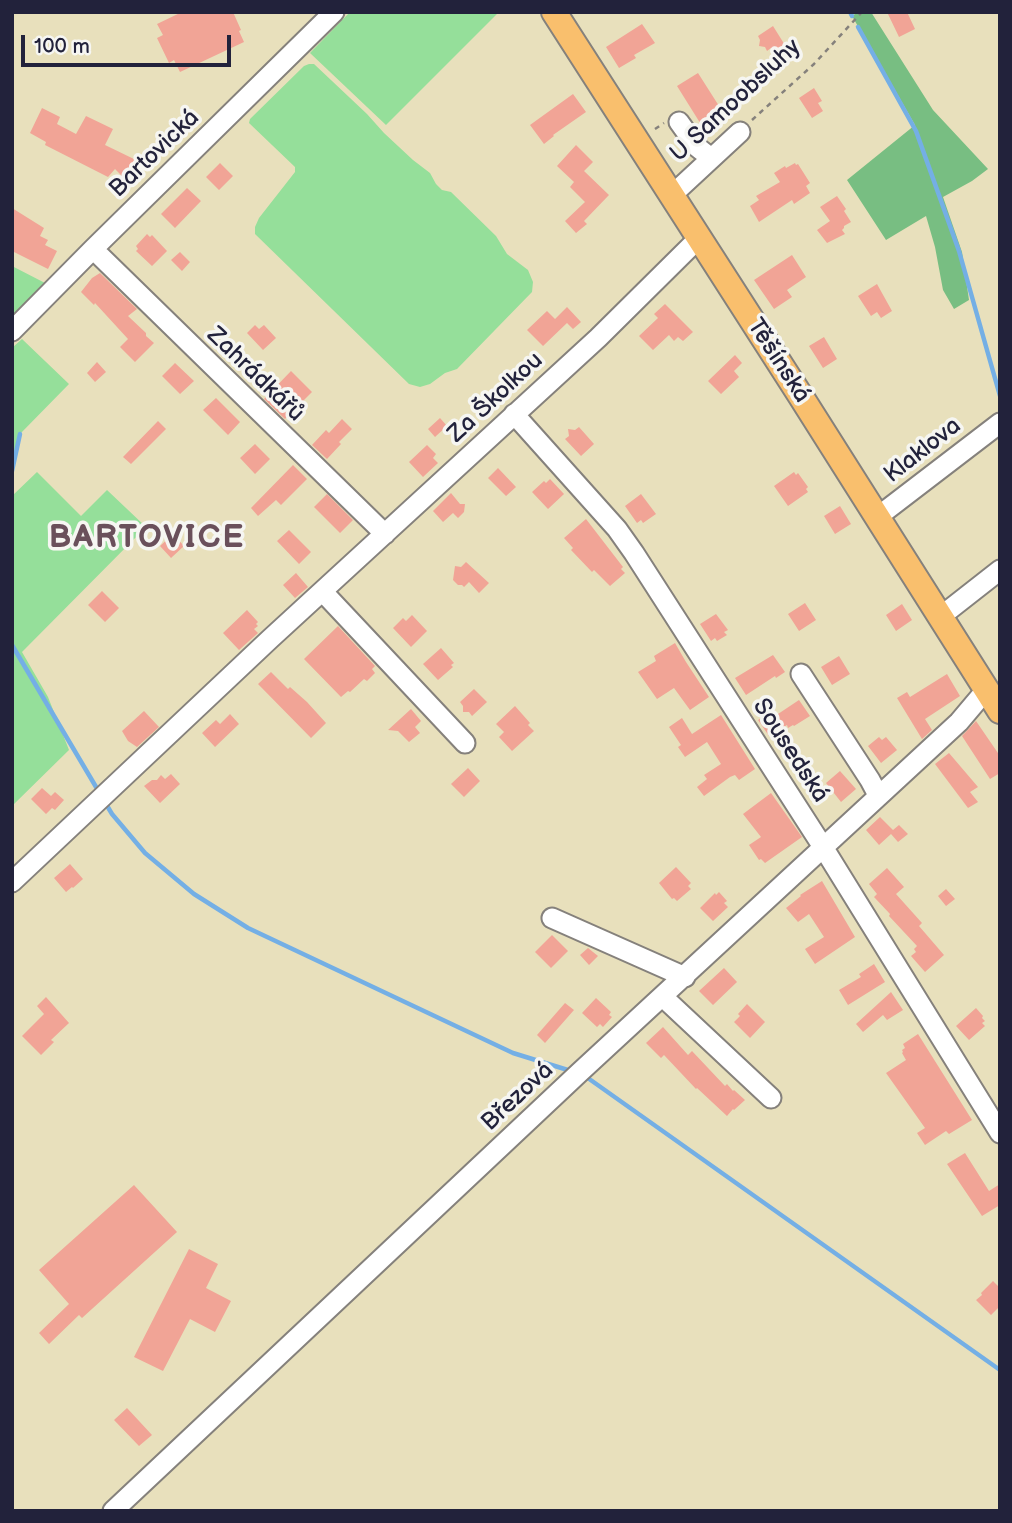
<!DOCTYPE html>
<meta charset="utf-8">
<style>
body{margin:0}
#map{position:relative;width:1012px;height:1523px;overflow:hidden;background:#e8e0bc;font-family:"Balsamiq Sans",sans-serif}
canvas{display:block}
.frame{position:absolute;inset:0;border:14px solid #22223b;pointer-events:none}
.scale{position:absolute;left:21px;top:35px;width:210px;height:32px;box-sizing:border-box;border:4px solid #22223b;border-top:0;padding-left:9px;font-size:21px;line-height:24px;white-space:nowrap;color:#22223b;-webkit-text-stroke:5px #f6f6f2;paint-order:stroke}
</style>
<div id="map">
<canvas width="1012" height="1523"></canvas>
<div class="frame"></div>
<div class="scale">100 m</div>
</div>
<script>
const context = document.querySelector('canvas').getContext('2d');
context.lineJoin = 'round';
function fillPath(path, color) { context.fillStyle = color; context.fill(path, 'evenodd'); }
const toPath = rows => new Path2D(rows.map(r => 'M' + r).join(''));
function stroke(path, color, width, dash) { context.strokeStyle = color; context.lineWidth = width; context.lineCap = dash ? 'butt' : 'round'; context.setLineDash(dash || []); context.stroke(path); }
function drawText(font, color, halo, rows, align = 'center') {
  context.font = font + ' "Balsamiq Sans",sans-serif'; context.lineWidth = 7; context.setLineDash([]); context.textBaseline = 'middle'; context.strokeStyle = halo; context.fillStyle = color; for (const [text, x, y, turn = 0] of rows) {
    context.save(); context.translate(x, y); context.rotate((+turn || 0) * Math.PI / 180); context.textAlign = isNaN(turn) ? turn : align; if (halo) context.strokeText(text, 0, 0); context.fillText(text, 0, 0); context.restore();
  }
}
const green = toPath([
 [350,12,499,12,386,125,310,53],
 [309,64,314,64,367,114,384,133,413,160,430,173,436,184,442,190,451,192,496,236,507,254,528,270,533,282,532,292,457,369,445,373,430,384,420,387,409,384,255,234,255,227,259,218,295,172,295,167,249,123,250,119,304,66],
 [12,266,45,283,12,316],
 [22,339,69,384,20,434,12,468,12,348],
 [37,472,81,516,107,490,146,527,22,652,48,697,69,750,12,806,12,496]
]);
const forest = toPath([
 [858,12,871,12,933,110,988,169,972,181,943,197,962,252,969,300,954,309,943,290,935,247,926,216,886,240,847,180,915,125,852,16]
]);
const stream = toPath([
 [850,12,852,16],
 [858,27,916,131,959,251,1000,396],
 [12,471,20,434],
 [12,645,99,792],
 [106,804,112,814,145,853,194,894,248,928,513,1053,571,1071],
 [585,1076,1000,1370]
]);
const building = toPath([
 [182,12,233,12,241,30,239,31,244,42,180,72,174,60,169,63,157,38,163,35,157,24],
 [887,12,907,12,915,29,899,37],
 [642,24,655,43,634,55,636,58,619,68,606,47],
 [773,26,788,50,777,57,771,48,767,51,765,47,759,46,760,40,758,36],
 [698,73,719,106,724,103,731,114,720,121,717,116,702,126,677,86],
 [814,88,822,101,818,103,823,111,812,118,799,98],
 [573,94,586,112,553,135,554,136,544,144,530,125],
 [42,108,60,117,57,124,76,134,86,116,113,129,105,145,136,160,126,180,115,169,108,177,45,145,46,142,30,133],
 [576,145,593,162,584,171,609,195,584,221,587,224,576,233,565,221,585,202,570,187,574,182,557,166],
 [220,163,233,176,219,190,206,177],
 [795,163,796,165,798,164,810,183,806,186,810,193,794,204,792,200,759,222,750,206,759,200,756,196,780,182,774,173,785,166,786,168],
 [187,188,201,201,175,228,161,214],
 [837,196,846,209,844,211,851,222,844,226,844,228,842,230,845,234,827,243,817,230,830,221,820,207],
 [12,208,44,228,40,236,48,240,45,245,57,251,48,269,12,251],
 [147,234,150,237,152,235,167,251,152,266,136,251,138,249,136,246],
 [180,252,190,262,182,271,171,260],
 [792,255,806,277,787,290,792,297,774,309,754,280],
 [100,273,137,309,128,316,146,333,146,336,154,343,135,362,120,347,128,339,95,303,94,305,81,292,92,278],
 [877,284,892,311,881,318,877,312,871,316,858,296],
 [665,304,693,332,683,341,678,337,674,341,669,335,653,350,639,336,658,318,654,314],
 [567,307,581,322,573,329,567,323,543,346,527,330,547,311,555,319],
 [255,325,259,329,264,325,276,338,263,350,247,333],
 [824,337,837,359,823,368,809,346],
 [735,355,742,363,734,371,739,377,721,394,708,381],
 [97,362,106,372,95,382,87,373],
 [175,363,194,381,180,394,162,376],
 [291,371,312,392,285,419,264,399],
 [216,398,240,422,228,435,203,410],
 [440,418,447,426,435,437,428,429],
 [342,419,352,429,339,442,341,444,327,459,312,445,326,430,329,433],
 [158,421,166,429,131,464,123,457],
 [579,427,594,444,581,456,565,439,569,436,568,429,575,430],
 [255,444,270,459,255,474,240,458],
 [427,445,436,454,433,458,438,463,423,477,409,462],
 [293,465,307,479,281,505,276,500,258,516,251,508],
 [498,468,516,487,506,496,488,478],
 [794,472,796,475,798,473,808,487,806,489,808,492,788,506,774,486],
 [550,479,564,494,548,509,532,492,544,481,546,483],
 [451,493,460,504,465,504,464,512,458,518,453,513,443,522,433,511],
 [327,494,353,520,340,533,314,507],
 [641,494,656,514,643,523,641,520,637,523,625,506],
 [840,506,851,524,835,534,824,516],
 [586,519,623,567,621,569,625,573,610,586,594,570,592,572,571,550,573,548,564,538],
 [289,530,311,552,299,564,277,541],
 [173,534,184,546,171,558,160,546],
 [466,562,489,583,479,593,469,582,464,587,462,585,458,585,453,580,455,566,461,567],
 [296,573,308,587,295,598,283,585],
 [102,591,119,608,105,622,88,605],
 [805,603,816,620,799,631,788,614],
 [902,604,912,620,896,631,886,615],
 [247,610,258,622,256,624,258,626,254,629,258,633,239,650,223,633],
 [716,614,728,630,724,632,727,635,717,641,715,638,711,641,700,624],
 [412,615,427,631,411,647,393,628,403,618,406,621],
 [338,626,375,666,372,669,375,673,367,681,364,679,350,692,348,691,341,697,304,659],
 [675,643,686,662,709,697,690,710,674,688,657,699,638,672,656,661,654,656],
 [441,648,454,663,451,665,453,667,438,680,423,664],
 [773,655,785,672,776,678,775,676,746,695,735,678],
 [839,656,850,674,832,685,821,667],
 [271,672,288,689,290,687,307,702,326,723,311,738,258,684],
 [947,674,960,696,925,719,932,730,922,739,897,698,907,692,910,697],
 [474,689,487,702,472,716,469,712,463,712,463,706,460,702],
 [799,700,810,716,794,726,793,725,788,728,787,725,769,736,758,720,769,713,772,718],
 [515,706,530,723,528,725,534,731,512,751,499,737,504,732,496,724],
 [411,709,421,721,415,727,420,733,409,742,398,731,388,730],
 [144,711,159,727,137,747,128,741,122,731],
 [230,714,239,724,215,747,202,733,216,720,220,724],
 [721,715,755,769,739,780,735,775,730,777,704,796,697,787,707,779,704,775,721,764,707,742,685,757,678,747,681,745,669,727,682,718,692,734],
 [976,721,1000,756,1000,773,990,779,962,736],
 [879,737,882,740,886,737,897,750,881,763,868,746],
 [949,753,978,787,970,792,978,802,968,808,935,764],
 [468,768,480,781,464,797,451,784],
 [840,771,856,789,841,802,826,783],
 [171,774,180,784,160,803,144,786,152,780,157,780,161,775,165,779],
 [42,788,51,796,55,792,64,800,55,810,52,808,46,814,31,799],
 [771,793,802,837,765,863,761,859,759,860,749,845,761,837,743,814],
 [880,817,893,830,899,825,908,834,898,842,891,834,879,845,866,830],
 [70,864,83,879,73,888,72,887,66,892,54,878],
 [676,867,691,883,688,886,691,889,677,901,674,898,672,899,659,883],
 [887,868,904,887,896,894,922,923,919,926,944,955,925,972,911,956,916,952,914,949,917,946,889,916,890,914,874,897,877,894,869,884],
 [822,881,855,937,815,964,805,949,824,937,809,914,798,922,786,908,801,896,800,895],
 [946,889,955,899,946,906,938,896],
 [719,892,727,901,724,903,728,907,713,921,700,908,715,893,716,895],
 [552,935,568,951,551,968,535,952],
 [588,948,598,956,589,965,580,955],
 [874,964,885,982,848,1005,839,990,861,977,859,974],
 [724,968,737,982,713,1005,699,991],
 [891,992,903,1010,887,1020,883,1015,863,1032,856,1024],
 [46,997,69,1023,51,1040,54,1042,41,1055,22,1036,44,1014,37,1006],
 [596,998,611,1012,609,1015,612,1017,603,1027,600,1024,597,1027,582,1013],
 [565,1003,574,1010,545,1043,537,1035],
 [747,1004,765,1022,750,1038,734,1022,740,1016,738,1014],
 [976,1008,983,1016,982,1018,985,1021,982,1023,985,1026,969,1040,956,1026],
 [663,1027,688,1055,692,1051,725,1086,727,1084,733,1091,734,1090,745,1100,734,1110,733,1109,727,1116,697,1088,696,1089,664,1055,661,1058,646,1043],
 [918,1034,972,1120,949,1134,946,1131,925,1145,917,1133,925,1128,886,1073,906,1060,902,1053,903,1052,902,1050,905,1048,903,1044],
 [965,1153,989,1191,1000,1184,1000,1205,982,1216,947,1164],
 [134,1185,177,1232,82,1318,79,1315,49,1344,39,1333,69,1304,39,1270],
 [189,1249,218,1264,206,1288,231,1301,215,1332,190,1319,163,1371,134,1357],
 [993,1281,1000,1288,1000,1306,991,1315,976,1300,982,1295,981,1293],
 [127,1408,152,1435,139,1446,114,1420]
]);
const path = toPath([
 [752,120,814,64,862,12],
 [655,129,664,123]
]);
const minor = toPath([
 [679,122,697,147,711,158],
 [672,195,740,132],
 [93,249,385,534],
 [12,331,93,249,334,12],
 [514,414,617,529,634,553,823,847,1000,1133],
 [876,518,1000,423],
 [323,592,465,743],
 [940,617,1000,570],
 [801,674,870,780,878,795],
 [12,882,270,639,598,338,699,238],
 [552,918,685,977],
 [663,997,771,1098],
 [113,1511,580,1072,959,722,986,690]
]);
const major = toPath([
 [554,12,800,395,1000,711]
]);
const streetNames = [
 ["U Samoobsluhy",736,101,-43],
 ["Bartovická",155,154,-44],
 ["Těšínská",778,361,57],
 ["Zahrádkářů",255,375,44],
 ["Za Školkou",496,398,-43],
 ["Klaklova",923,451,-38],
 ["Sousedská",790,751,57],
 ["Březová",518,1097,-43]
];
const districtNames = [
 ["BARTOVICE",147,539]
];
fillPath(green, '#95df9a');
fillPath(forest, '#78be82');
stroke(stream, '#74afe5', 4.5);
fillPath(building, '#f1a496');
stroke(minor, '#85817c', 23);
stroke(major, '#85817c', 28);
stroke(path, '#85817c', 2.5, [5, 5]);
stroke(minor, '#fff', 19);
stroke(major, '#f9bf6d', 24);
drawText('24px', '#22223b', '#f6f6f2', streetNames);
context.letterSpacing = '2px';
drawText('bold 32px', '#6a505b', '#f6f6f2', districtNames);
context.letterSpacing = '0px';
</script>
